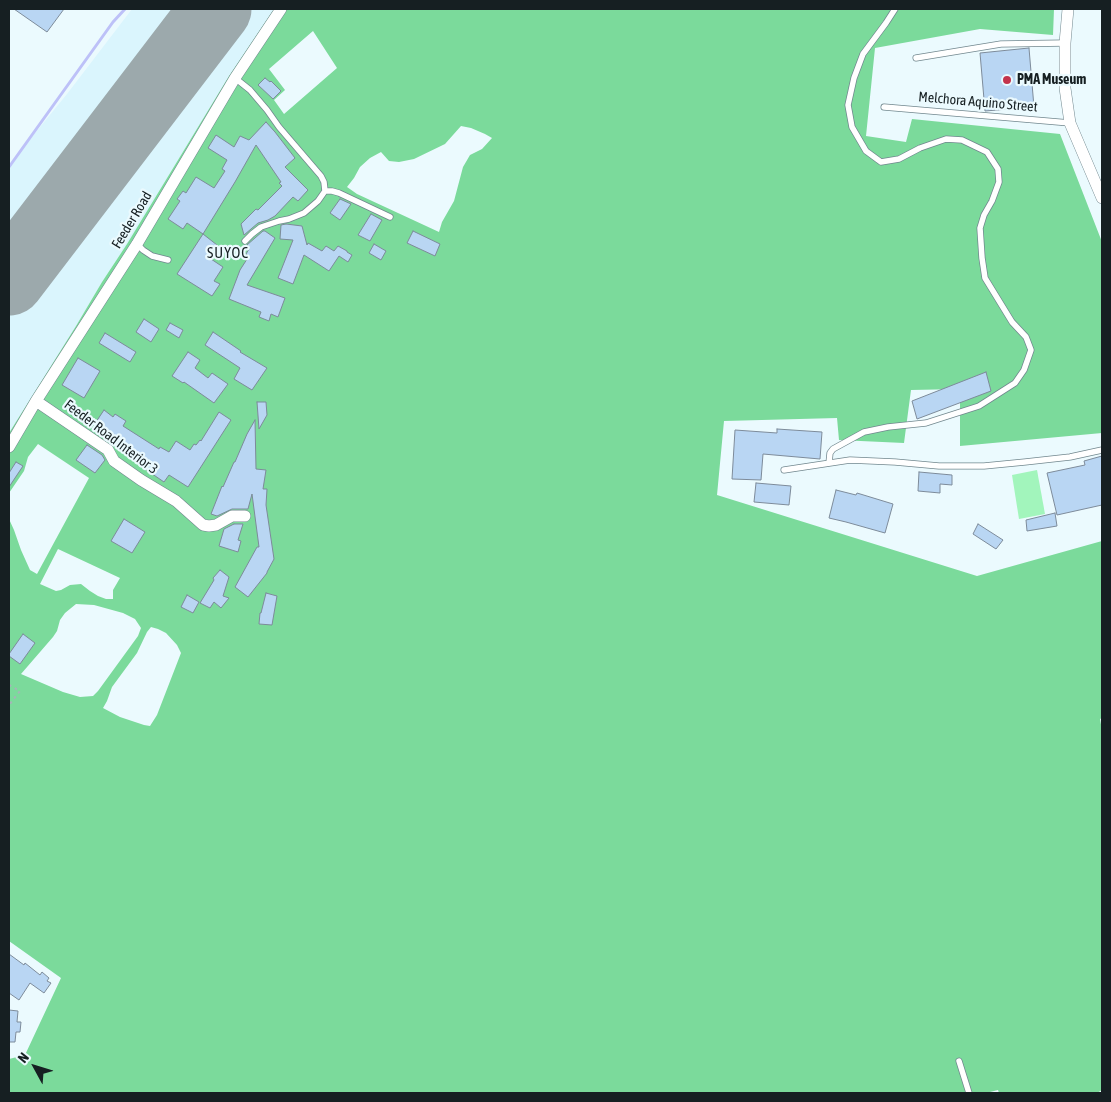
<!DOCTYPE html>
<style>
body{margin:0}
#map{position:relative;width:1111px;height:1102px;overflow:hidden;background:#ebfafe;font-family:"Asap Condensed",sans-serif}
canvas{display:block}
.frame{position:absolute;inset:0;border:10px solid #161f22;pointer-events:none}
.north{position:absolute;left:10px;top:1042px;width:50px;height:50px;-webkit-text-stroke:4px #ebfafe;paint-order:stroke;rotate:309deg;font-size:14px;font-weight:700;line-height:20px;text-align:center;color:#161f22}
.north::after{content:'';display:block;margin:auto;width:18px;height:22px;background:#161f22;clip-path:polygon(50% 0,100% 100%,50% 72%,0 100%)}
</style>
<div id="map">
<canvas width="1111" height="1102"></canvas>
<div class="frame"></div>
<div class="north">N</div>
</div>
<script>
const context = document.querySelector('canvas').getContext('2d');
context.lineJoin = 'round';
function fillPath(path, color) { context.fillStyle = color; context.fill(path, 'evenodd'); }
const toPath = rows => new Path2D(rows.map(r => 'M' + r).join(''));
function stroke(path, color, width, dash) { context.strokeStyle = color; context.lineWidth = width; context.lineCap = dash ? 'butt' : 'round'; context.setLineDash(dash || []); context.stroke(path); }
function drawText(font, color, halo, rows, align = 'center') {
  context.font = font + ' "Asap Condensed",sans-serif'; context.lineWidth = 4.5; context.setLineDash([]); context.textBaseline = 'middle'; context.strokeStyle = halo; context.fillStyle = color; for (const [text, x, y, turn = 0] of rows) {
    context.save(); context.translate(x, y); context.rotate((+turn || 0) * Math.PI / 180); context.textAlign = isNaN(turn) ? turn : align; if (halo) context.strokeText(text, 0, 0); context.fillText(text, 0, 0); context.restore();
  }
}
const built = toPath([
 [132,9,274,9,229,76,127,244,102,282,76,326,9,433,9,168,22,149,67,94]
]);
const green = toPath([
 [1037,470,1045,514,1019,519,1012,475]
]);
const forest = toPath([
 [274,9,1054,9,1053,35,980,29,875,48,866,136,906,142,912,119,1060,134,1102,242,1102,433,960,446,960,389,911,390,904,443,839,440,837,418,724,421,717,495,977,576,1102,541,1102,718,1100,719,1102,730,1102,1090,1097,1093,999,1093,998,1090,986,1093,9,1093,9,1059,25,1055,61,978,9,941,9,519,14,530,21,550,30,570,37,574,89,478,38,444,28,457,24,471,9,493,9,433,76,326,102,282,127,244,229,76],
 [313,31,337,68,284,114,274,100,285,90,269,69],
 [461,126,471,128,485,134,492,138,482,149,470,155,463,167,454,201,442,222,439,232,357,194,347,187,354,178,360,167,370,158,381,152,389,161,399,162,414,159,445,144],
 [58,549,120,578,113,590,113,599,106,599,98,596,90,591,81,584,70,585,61,590,56,591,40,584],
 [76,604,94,605,123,613,135,619,141,628,138,636,98,691,93,696,80,697,63,692,21,674,53,637,57,631,60,620,65,613],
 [151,627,158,629,166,633,177,645,181,653,157,715,150,726,144,725,120,717,103,708,107,701,112,687,137,653,147,632]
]);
const stream = toPath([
 [9,167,113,22,125,9]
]);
const runway = toPath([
 [9,280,216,9]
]);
const building = toPath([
 [14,9,64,9,47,32,14,9],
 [1029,48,1034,107,985,111,980,53,1029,48],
 [265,78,270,82,271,81,281,91,273,99,258,85,265,78],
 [266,122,275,132,295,158,285,167,308,190,298,201,293,197,275,216,268,220,258,223,244,235,241,224,256,209,258,210,282,186,279,183,281,182,256,145,235,182,203,234,187,223,183,229,168,219,180,201,177,199,183,191,186,193,196,177,214,188,225,171,222,169,227,160,208,148,216,135,234,147,240,136,249,140,266,122],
 [340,199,351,204,340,220,330,213,340,199],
 [371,214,382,220,370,241,358,235,371,214],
 [286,224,302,226,307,245,308,243,322,251,326,246,334,251,338,246,347,251,347,252,352,255,348,262,339,256,329,271,304,255,293,284,278,278,293,240,280,239,281,225,286,224],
 [263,231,265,231,275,238,247,285,285,298,278,317,271,314,269,321,259,317,261,312,229,299,240,270,249,256,246,254,249,249,247,245,263,231],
 [413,231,440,244,435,256,407,243,413,231],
 [203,234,217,245,208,257,223,267,214,281,220,284,212,296,177,274,203,234],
 [374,244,386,251,381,260,369,253,374,244],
 [144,319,159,329,151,342,136,332,144,319],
 [170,323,183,330,179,338,166,330,170,323],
 [213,332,241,351,240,352,267,368,252,390,234,379,240,368,205,345,213,332],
 [105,333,136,352,130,362,99,343,105,333],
 [188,352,200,360,195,368,208,378,212,373,228,384,214,403,184,382,183,383,172,376,188,352],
 [78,358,100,371,84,398,62,385,78,358],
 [986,372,991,391,917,419,912,401,986,372],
 [257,402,266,402,267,415,259,429,257,402],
 [104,410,113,417,115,414,126,421,123,426,159,449,160,447,169,452,176,441,190,450,194,444,196,445,200,440,201,441,219,412,231,420,188,487,169,475,164,482,145,469,147,466,123,451,126,447,94,425,104,410],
 [255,420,256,469,266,470,263,489,267,489,266,505,274,559,267,572,267,573,248,597,235,587,257,547,259,547,252,494,248,509,232,509,217,516,211,514,222,486,223,487,234,462,235,462,247,434,255,420],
 [777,429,822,432,820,459,763,454,761,480,732,479,735,430,777,433,777,429],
 [87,445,102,455,105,460,95,473,76,460,87,445],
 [1102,456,1102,505,1057,515,1047,473,1085,465,1084,461,1102,456],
 [16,462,23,466,9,487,9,473,16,462],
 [919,472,952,475,952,485,940,484,940,493,918,491,919,472],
 [756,483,791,486,789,505,754,502,756,483],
 [836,490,856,495,857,493,893,504,885,533,846,522,829,518,836,490],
 [1055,513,1057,526,1027,531,1026,520,1055,513],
 [124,519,145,532,132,553,111,541,124,519],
 [234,524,243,524,238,540,241,541,238,552,219,546,224,529,234,524],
 [978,524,1003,540,996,549,973,534,978,524],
 [220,570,229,577,223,596,229,598,221,608,214,602,210,608,200,603,214,580,213,578,220,570],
 [266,593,277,596,272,625,259,624,260,613,261,613,266,593],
 [187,595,199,602,193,613,181,607,187,595],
 [23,634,35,643,20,664,9,656,9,654,23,634],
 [9,954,24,965,25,963,40,975,42,972,49,978,47,981,51,983,44,993,30,983,19,1000,9,993,9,954],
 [9,1010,18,1011,17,1022,21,1022,20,1032,16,1032,15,1042,9,1042,9,1010]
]);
const path = toPath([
 [9,685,20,691,9,705]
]);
const lane = toPath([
 [916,58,1001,44,1065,43],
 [235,78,250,90,267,110,279,127,321,176,324,182,325,191,318,201,304,213,289,219,279,221,261,227,252,234,245,241],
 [884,107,1070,123],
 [325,191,332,191,339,193,390,217],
 [137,244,143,250,152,256,168,260],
 [829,463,830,453,833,449,864,432,888,427,926,423,979,406,1015,383,1024,370,1031,350,1026,337,1012,322,985,278,982,258,980,228,984,215,992,201,999,182,998,169,987,152,962,140,946,139,920,148,899,159,881,162,866,151,852,127,848,105,854,78,863,54,886,23,895,9],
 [784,470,850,460,895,462,939,466,984,466,1025,462,1070,457,1102,450],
 [959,1061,969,1093]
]);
const street = toPath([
 [1068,9,1065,43,1065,88,1070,123,1102,198],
 [36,401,108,450,114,461,141,480,176,501,203,525,209,526,216,525,232,516,245,516],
 [9,447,36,401,137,244,235,78,281,9]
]);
const markers = [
 [1007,80,5,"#c3334c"]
];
const poiNames = [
 ["PMA Museum",1017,80]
];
const streetNames = [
 ["Melchora Aquino Street",978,102,5],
 ["Feeder Road",132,220,-59],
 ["Feeder Road Interior 3",111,437,37]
];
const neighbourhoodNames = [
 ["SUYOC",228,253]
];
fillPath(built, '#daf5fd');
fillPath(green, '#a2f5bc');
fillPath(forest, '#7bda9b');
stroke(stream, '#bdc1f8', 3);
stroke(runway, '#9ca9ac', 71);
fillPath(building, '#b9d6f3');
stroke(building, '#7d8b9a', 1);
stroke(lane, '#71878e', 7);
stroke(street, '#71878e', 12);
stroke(path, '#a7b4b8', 2, [2.5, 4]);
stroke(lane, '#fff', 5.5);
stroke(street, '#fff', 11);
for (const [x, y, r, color] of markers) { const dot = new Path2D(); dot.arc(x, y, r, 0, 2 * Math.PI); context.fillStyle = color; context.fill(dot); stroke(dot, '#ebfafe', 2); }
drawText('bold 14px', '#161f22', '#ebfafe', poiNames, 'left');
drawText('14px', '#161f22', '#ebfafe', streetNames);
context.letterSpacing = '1px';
drawText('15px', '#161f22', '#ebfafe', neighbourhoodNames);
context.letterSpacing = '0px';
</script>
